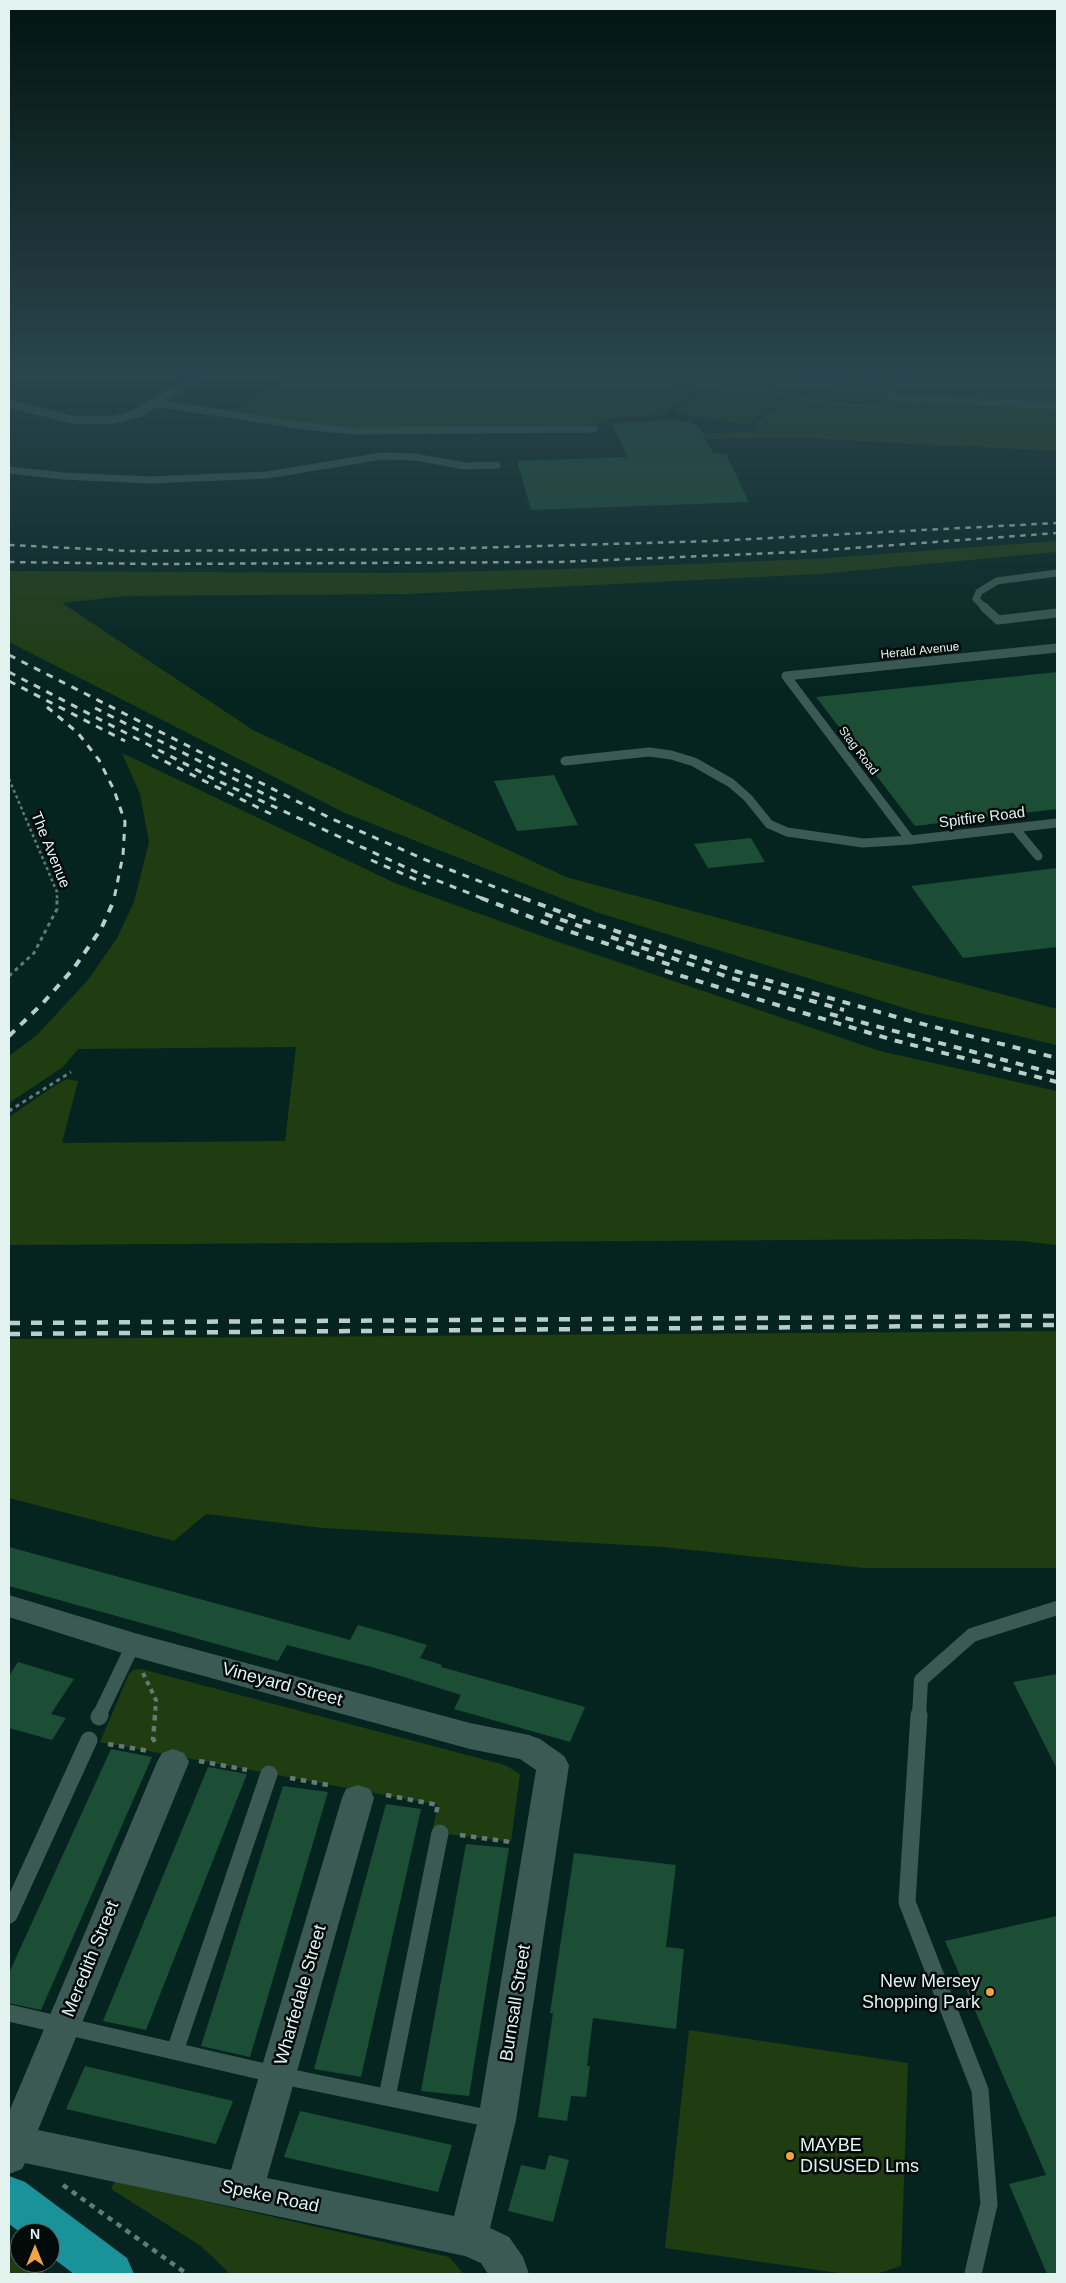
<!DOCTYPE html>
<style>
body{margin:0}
#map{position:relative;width:1066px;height:2283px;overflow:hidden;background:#05241f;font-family:Arial,sans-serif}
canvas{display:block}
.frame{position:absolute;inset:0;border:10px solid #e2f3ef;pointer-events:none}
.north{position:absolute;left:10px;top:2223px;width:50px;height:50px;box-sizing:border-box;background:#020b09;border:1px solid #5c6865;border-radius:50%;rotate:0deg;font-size:14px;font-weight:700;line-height:20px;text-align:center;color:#e2f3ef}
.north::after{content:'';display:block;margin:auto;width:18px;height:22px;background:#f3a442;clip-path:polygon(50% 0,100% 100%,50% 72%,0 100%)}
</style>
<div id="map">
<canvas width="1066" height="2283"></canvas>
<div class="frame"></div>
<div class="north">N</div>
</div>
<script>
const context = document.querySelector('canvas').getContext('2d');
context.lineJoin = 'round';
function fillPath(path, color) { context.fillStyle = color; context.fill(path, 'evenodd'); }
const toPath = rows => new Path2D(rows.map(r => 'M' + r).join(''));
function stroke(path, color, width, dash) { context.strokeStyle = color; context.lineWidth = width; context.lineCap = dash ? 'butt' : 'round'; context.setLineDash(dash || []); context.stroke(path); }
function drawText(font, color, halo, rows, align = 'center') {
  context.font = font + ' Arial,sans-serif'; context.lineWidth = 5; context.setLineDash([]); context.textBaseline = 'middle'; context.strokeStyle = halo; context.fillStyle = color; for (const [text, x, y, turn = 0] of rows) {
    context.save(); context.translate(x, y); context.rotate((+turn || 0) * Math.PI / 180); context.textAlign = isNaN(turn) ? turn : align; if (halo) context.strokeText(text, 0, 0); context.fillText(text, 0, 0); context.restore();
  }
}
const green = toPath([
 [292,374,1057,374,1057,451,803,438,650,440,632,436,762,431,754,424,783,400,781,399,747,425,672,412,706,389,757,396,705,388,698,390,664,378,693,390,662,415,613,419,580,427,352,429,231,413],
 [1057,541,1057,552,820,574,409,594,126,596,62,603,253,730,566,877,1057,1009,1057,1045,920,1013,596,912,345,813,9,642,9,571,403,573,567,569,814,559],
 [122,753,397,884,547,938,880,1051,1057,1091,1057,1245,1022,1241,959,1239,9,1245,9,1117,54,1086,67,1079,78,1081,62,1143,285,1141,296,1047,78,1049,63,1067,9,1103,9,1056,37,1035,88,980,117,938,134,902,149,842,140,794],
 [1057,1331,1057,1568,864,1568,663,1547,323,1528,206,1514,174,1541,9,1498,9,1339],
 [141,1669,505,1765,520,1774,511,1842,432,1832,438,1805,100,1742,129,1674,133,1670],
 [689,2030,908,2063,901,2266,876,2274,845,2274,665,2248],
 [115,2181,449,2257,464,2274,230,2274,201,2246,111,2189],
 [9,2251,20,2256,20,2263,32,2263,46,2274,9,2274]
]);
const building = toPath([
 [675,420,676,421,690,421,692,424,697,424,714,454,726,454,749,502,531,510,517,461,628,457,611,423],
 [1057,672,1057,809,915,826,816,697],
 [554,775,578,825,517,831,494,781],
 [751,838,765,862,708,868,694,844],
 [1057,868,1057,947,963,958,911,886],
 [9,1547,350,1640,358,1625,394,1635,427,1645,420,1658,442,1665,441,1667,585,1707,570,1742,454,1709,461,1695,375,1668,287,1645,278,1661,256,1655,9,1586],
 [18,1662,74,1679,51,1714,66,1718,52,1740,9,1728,9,1676],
 [1057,1674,1057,1769,1013,1682],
 [111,1749,152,1757,41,2010,9,2003,9,1973],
 [208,1767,247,1774,146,2030,103,2021],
 [283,1786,328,1792,250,2057,201,2046],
 [386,1804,421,1809,361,2077,314,2069],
 [466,1844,509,1848,469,2096,421,2091],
 [574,1853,676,1865,666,1947,684,1949,676,2029,593,2018,587,2066,590,2066,586,2097,571,2096,567,2121,538,2117,553,2013,550,2013],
 [1057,1916,1057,2274,1047,2274,1009,2184,1046,2175,945,1941],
 [85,2066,233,2101,216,2144,66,2109],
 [300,2111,452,2145,438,2192,284,2157],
 [549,2155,569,2160,553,2222,508,2211,521,2165,545,2170]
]);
const pathFar4 = toPath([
 [663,374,836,404,879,407]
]);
const pathFar3 = toPath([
 [9,779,57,892,57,899]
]);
const pathFar2 = toPath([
 [9,976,34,953,57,909,57,898],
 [9,1111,71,1072]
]);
const pathFar1 = toPath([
 [143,1673,156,1700,155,1716]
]);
const path = toPath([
 [155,1715,153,1739,156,1743],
 [108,1744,149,1751],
 [199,1761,247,1770],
 [290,1778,333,1786],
 [386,1795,438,1805,436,1813],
 [460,1835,510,1842],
 [63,2185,187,2274]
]);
const serviceFar3 = toPath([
 [787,374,851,384,869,383],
 [877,374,869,383,896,386],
 [904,374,891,396,895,398,1057,406],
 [155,403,304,426,351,431,594,429],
 [9,470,63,476,150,480,267,475,382,456,415,457,465,466,497,465],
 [985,608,976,599,979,592,997,581,1057,573]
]);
const serviceFar2 = toPath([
 [984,607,998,620,1057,613],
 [786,676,1057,648],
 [786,676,910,840],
 [565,761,649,752,671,755,694,762,731,783,748,798,769,824,787,832,863,843,910,840,1057,823],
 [1015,828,1038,856]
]);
const serviceFar1 = toPath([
 [99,1716,133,1645],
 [919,1716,921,1680,972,1635,1057,1608]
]);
const service = toPath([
 [919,1715,907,1902,980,2090,989,2204,973,2274],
 [99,1717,100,1715],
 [9,1915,89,1740],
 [9,2013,278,2075,492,2119],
 [175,2051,269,1774],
 [387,2097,440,1833]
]);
const minor = toPath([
 [194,374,210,374,141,417,113,424,74,424,9,408,9,400,74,416,113,416,131,411,194,374],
 [9,1595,138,1634,470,1723,529,1735,540,1739,564,1756,569,1765,516,2120,490,2228,509,2237,523,2257,529,2274,488,2274,481,2263,465,2256,25,2163,22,2169,9,2174,9,2112,157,1762,162,1753,173,1749,184,1753,189,1762,38,2130,231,2170,342,1798,346,1789,358,1785,370,1789,374,1798,267,2178,454,2216,478,2120,536,1770,520,1759,470,1749,138,1658,9,1617,9,1595]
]);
const trunk = toPath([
 [9,2176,25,2182,127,2258,134,2274,74,2274,50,2256,50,2233,21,2233,9,2224,9,2176]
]);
const railFar3 = toPath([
 [9,545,131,551,435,549,713,541,1057,523],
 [9,562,155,564,560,562,799,552,1057,533]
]);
const railFar2 = toPath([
 [9,655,330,818,435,864,526,899],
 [9,672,216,780,418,873,484,899],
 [9,681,125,741],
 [47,707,78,733,99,760,114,790,125,822,123,855,114,899],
 [95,708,278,801],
 [152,755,271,814],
 [371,860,426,884]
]);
const railFar1 = toPath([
 [481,898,562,929,677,967],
 [523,898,577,918,735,971,907,1020,1057,1058],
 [545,914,582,927],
 [611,937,728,977,844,1010],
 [665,971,893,1040,1057,1082],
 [830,1014,1057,1074],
 [9,1036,42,1004,74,968,101,929,115,898]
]);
const rail = toPath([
 [9,1323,1057,1316],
 [9,1334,1057,1325]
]);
const markers = [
 [990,1992,5,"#f3a442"],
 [790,2156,5,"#f3a442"]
];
const farStreetnames = [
 ["Herald Avenue",920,651,-6],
 ["Stag Road",858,751,53]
];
const streetNames = [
 ["Spitfire Road",982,818,-7],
 ["The Avenue",50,850,68]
];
const nearStreetnames = [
 ["Vineyard Street",282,1685,15],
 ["Meredith Street",91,1959,-68],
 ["Wharfedale Street",301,1995,-74],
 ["Burnsall Street",516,2003,-81],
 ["Speke Road",270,2197,12]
];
const nearPoinames = [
 ["New Mersey",980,1982],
 ["Shopping Park",980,2003],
 ["MAYBE",800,2146,"left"],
 ["DISUSED Lms",800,2167,"left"]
];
fillPath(green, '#203c11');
fillPath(building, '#1b4e35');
stroke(pathFar4, '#627b77', 2, [2.5, 2.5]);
stroke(pathFar3, '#627b77', 2.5, [3, 3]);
stroke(pathFar2, '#627b77', 3, [4, 4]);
stroke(pathFar1, '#627b77', 4, [4.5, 4.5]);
stroke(path, '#627b77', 4.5, [5.5, 5.5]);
stroke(serviceFar3, '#3c5a54', 7);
stroke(serviceFar2, '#3c5a54', 9);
stroke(serviceFar1, '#3c5a54', 14);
stroke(service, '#3c5a54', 17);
fillPath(minor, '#3c5a54');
fillPath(trunk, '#1a929a');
stroke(railFar3, '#bacdc9', 2.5, [5.5, 5.5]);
stroke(railFar2, '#bacdc9', 3, [7, 7]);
stroke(railFar1, '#bacdc9', 4, [8, 8]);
stroke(rail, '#bacdc9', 4.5, [11, 11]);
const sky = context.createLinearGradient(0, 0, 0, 694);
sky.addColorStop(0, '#031411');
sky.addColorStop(0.54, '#2a454d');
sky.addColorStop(1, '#2a454d00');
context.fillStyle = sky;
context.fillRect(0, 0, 1066, 694);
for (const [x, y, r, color] of markers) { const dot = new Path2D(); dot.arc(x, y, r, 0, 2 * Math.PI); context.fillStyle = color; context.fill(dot); stroke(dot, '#020b09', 2); }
drawText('12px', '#e2f3ef', '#020b09', farStreetnames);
drawText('15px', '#e2f3ef', '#020b09', streetNames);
drawText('18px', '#e2f3ef', '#020b09', nearStreetnames);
drawText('18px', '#e2f3ef', '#020b09', nearPoinames, 'right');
</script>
